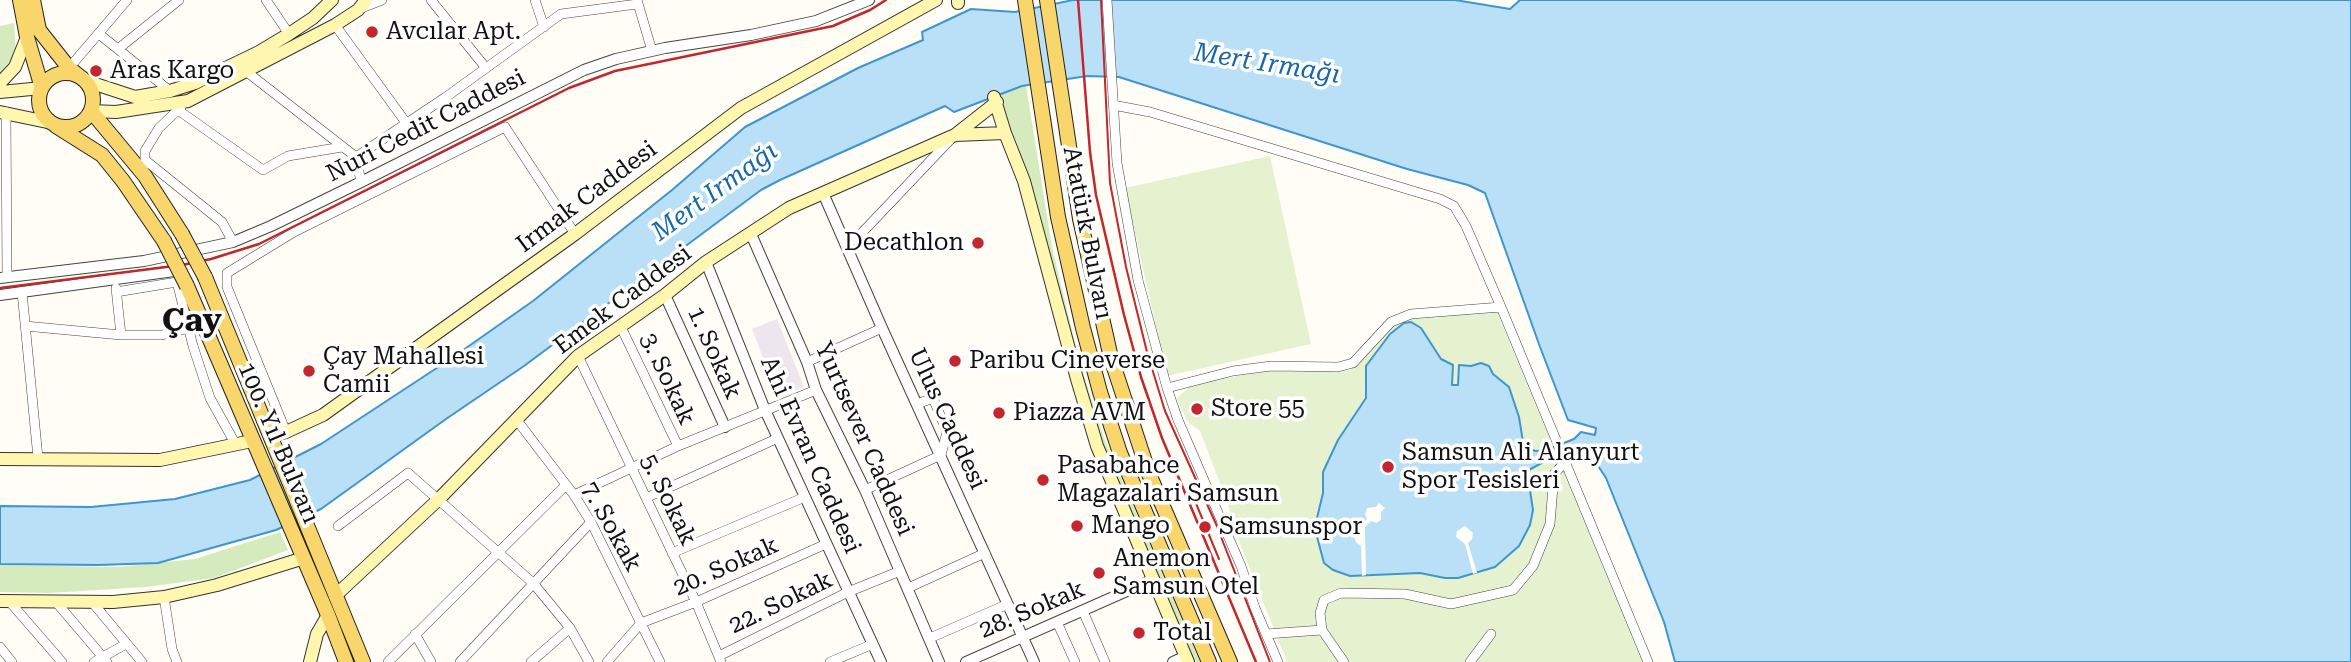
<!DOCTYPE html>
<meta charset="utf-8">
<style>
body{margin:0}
canvas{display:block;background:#fffdf5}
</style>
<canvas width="2351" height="662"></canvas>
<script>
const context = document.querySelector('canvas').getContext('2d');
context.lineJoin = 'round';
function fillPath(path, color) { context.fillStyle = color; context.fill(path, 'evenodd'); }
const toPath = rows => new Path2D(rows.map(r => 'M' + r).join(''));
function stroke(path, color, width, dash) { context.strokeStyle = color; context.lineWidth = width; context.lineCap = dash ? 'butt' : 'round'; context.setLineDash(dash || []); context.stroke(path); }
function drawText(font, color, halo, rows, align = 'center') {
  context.font = font + ' "Roboto Serif",serif'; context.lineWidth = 7; context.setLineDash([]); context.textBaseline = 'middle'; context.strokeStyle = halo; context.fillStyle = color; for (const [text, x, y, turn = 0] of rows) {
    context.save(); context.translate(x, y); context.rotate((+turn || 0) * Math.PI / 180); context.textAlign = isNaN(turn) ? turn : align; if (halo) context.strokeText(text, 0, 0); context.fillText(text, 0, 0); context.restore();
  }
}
const industrial = toPath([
 [777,319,804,387,778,397,752,329]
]);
const green = toPath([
 [14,23,16,54,0,73,0,26],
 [1026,86,1052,247,1079,360,1104,438,1200,662,1195,662,1100,441,1076,361,1040,215,996,95],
 [280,532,288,550,214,578,146,587,49,593,0,592,0,565,118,567,195,559]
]);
const pitch = toPath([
 [1270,156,1311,344,1167,376,1125,188],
 [1496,310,1643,662,1287,662,1233,526,1228,504,1200,431,1187,421,1177,398,1193,384,1276,369,1339,372,1350,370,1357,365,1394,323,1410,316]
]);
const water = toPath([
 [1073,0,1455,0,1510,9,1520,0,2351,0,2351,662,1675,662,1664,622,1606,478,1591,455,1578,451,1549,459,1527,471,1533,510,1530,525,1519,546,1495,567,1458,578,1445,578,1420,573,1350,576,1333,570,1324,563,1316,533,1316,522,1323,493,1323,472,1338,440,1366,398,1366,366,1390,334,1404,323,1411,322,1421,328,1441,359,1453,365,1452,385,1458,385,1459,365,1471,366,1481,363,1489,366,1493,374,1509,387,1519,417,1524,448,1536,451,1546,450,1574,439,1581,432,1595,435,1596,428,1568,420,1540,347,1485,193,1468,185,1407,169,1119,77,1087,76,1022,86,954,112,945,106,780,180,761,190,524,366,446,419,321,509,276,530,158,563,98,565,0,564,0,506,91,507,175,499,250,480,321,444,449,360,533,301,672,190,745,127,858,68,923,40,922,32,971,9,1015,12,1073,0]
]);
const pier = toPath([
 [1379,503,1385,508,1381,512,1381,520,1376,523,1371,521,1365,527,1366,575,1362,576,1361,546,1356,542,1353,533,1367,519,1365,514,1367,508,1376,507],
 [1465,526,1473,533,1472,539,1468,543,1477,573,1473,574,1465,544,1456,537,1457,531]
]);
const minor = toPath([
 [266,0,289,34],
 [431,0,486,68],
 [535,0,544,27],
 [637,0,652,51],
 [1107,0,1117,163,1138,280,1167,388,1178,420,1241,566,1255,608,1278,662],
 [359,9,382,0],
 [335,25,407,124],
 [99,34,170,91],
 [118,49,179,0],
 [69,68,127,0],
 [247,72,356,157,361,182],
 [1113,105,1150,112,1440,199,1454,206,1466,226,1501,307,1648,662],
 [178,110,263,170,288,156,342,147],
 [6,112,7,277],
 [356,157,446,97,561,14,637,4],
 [145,160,222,222,233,242],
 [145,164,145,151,159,128,181,107],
 [845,244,857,238,950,140],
 [116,288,121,335],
 [22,292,38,458],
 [116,292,177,282,193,346,210,398,236,445],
 [25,326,121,335,162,335,189,328],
 [621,327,678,446],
 [578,356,696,602,721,662],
 [807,362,882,328],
 [1167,388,1233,371,1271,366,1338,367,1353,363,1391,322,1411,314,1501,307],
 [516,419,574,495,591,522,660,662],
 [286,432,227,287,227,273,294,232,505,127,575,234],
 [865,490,941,455,947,432,933,398,917,404],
 [574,495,678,446,816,390],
 [646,498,778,438],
 [338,526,408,473,533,583,570,628,589,662],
 [672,553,805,497],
 [908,588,985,553],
 [164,597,172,649,177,662],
 [9,601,62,662],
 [56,602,107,662],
 [92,602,142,662],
 [1083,611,1105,662],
 [1057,622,1075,662],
 [415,634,431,662],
 [1266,634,1322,630],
 [930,638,1008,604],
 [0,647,12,662],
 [719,656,848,592,900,571],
 [94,662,126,644],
 [388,662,566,485],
 [460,662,591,522],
 [531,662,570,628],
 [607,662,641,623,696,602,826,544],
 [830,662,873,644],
 [1344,662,1322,630,1320,613,1324,600,1341,593,1405,594,1451,604,1513,590,1533,566,1550,524,1554,474,1566,461],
 [1470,662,1491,634]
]);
const tertiary = toPath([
 [823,193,882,328,1034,662],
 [751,234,807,362,816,390,865,490,939,662],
 [706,262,765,410,881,662],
 [0,278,144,261,233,242,271,226,361,182,584,70,616,59,665,48,751,35,816,21,869,0],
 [0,295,174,271],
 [665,295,725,427],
 [966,662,1154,579],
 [1173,662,1186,656]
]);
const secondary = toPath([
 [958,0,958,3],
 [83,80,135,97,170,91,195,83,259,52,289,34,313,18,332,0],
 [0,83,15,67,27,37],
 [0,92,42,88],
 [994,97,1005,133,1024,181,1077,379,1097,446,1188,662],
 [91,111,116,112,188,101,335,25,358,10,366,0],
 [0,112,52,123],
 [955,135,1005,133],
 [271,436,286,432,323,415,575,234,741,108,936,0],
 [0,459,160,460,252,441],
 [335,596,439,499,578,356,665,295,706,262,789,208,955,135,997,102],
 [0,601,113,602,164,597,217,585,304,558],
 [310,662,317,634,328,615]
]);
const primary = toPath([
 [20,0,27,37,42,88],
 [33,0,39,30,69,68,79,76],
 [1025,0,1058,217,1083,328,1100,392,1120,453,1209,662],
 [1047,0,1080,219,1111,358,1149,474,1230,662],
 '39 100a27 27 0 1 1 54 0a27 27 0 1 1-54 0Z',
 [91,111,145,176,182,234],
 [56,126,102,155,123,181,164,241],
 [205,277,363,662],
 [187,286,328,615,346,662]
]);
const tram = toPath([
 [1101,0,1110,183,1126,267,1147,352,1165,411,1216,524,1270,662],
 [1195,501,1219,559]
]);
const rail = toPath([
 [1078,0,1090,152,1096,195,1124,315,1141,377,1162,438,1256,662],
 [0,288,182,265,211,259,259,244,569,88,615,71,833,26,870,10,886,0]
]);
const primaryBridge = toPath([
 [182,234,205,277],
 [164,241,187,286]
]);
const markers = [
 [372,32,7,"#c4262e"],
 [96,71,7,"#c4262e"],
 [978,243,7,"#c4262e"],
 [955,361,7,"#c4262e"],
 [309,371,7,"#c4262e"],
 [1197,409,7,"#c4262e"],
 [999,413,7,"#c4262e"],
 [1388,467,7,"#c4262e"],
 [1043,480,7,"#c4262e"],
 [1077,526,7,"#c4262e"],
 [1205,527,7,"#c4262e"],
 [1099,573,7,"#c4262e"],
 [1139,633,7,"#c4262e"]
];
const poiNames = [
 ["Avcılar Apt.",386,32],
 ["Aras Kargo",110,71],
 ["Decathlon",964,243,"right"],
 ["Çay Mahallesi",323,357],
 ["Camii",323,385],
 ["Paribu Cineverse",969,361],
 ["Store 55",1211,409],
 ["Piazza AVM",1013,413],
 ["Samsun Ali Alanyurt",1402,453],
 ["Spor Tesisleri",1402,481],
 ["Pasabahce",1057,466],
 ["Magazalari Samsun",1057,494],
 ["Mango",1091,526],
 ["Samsunspor",1219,527],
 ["Anemon",1113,559],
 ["Samsun Otel",1113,587],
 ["Total",1153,633]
];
const streetNames = [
 ["Nuri Cedit Caddesi",426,126,-27],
 ["Irmak Caddesi",587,197,-37],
 ["Atatürk Bulvarı",1087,233,79],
 ["Emek Caddesi",623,300,-37],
 ["1. Sokak",714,353,66],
 ["3. Sokak",667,379,65],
 ["Ulus Caddesi",947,419,65],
 ["Yurtsever Caddesi",864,439,66],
 ["100. Yıl Bulvarı",278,443,67],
 ["Ahi Evran Caddesi",810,455,66],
 ["5. Sokak",668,500,64],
 ["7. Sokak",611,527,61],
 ["20. Sokak",726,567,-24],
 ["22. Sokak",781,603,-26],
 ["28. Sokak",1032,610,-23]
];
const waterNames = [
 ["Mert Irmağı",1267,64,9],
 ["Mert Irmağı",715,192,-36]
];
const districtNames = [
 ["Çay",192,322]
];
fillPath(industrial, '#eee6ef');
fillPath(green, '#d5ebbd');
fillPath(pitch, '#e6f2cf');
fillPath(water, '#b9e0f7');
stroke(water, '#3f96cf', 2);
fillPath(pier, '#fffdf5');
stroke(minor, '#444', 10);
stroke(tertiary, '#444', 12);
stroke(secondary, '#333', 14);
stroke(primary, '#222', 16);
stroke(minor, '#fff', 9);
stroke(tertiary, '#fff', 10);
stroke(secondary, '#fff6b0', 12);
stroke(primary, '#f9d66b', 14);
stroke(tram, '#c4262e', 2);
stroke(rail, '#c4262e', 2.5);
stroke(primaryBridge, '#222', 16, []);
stroke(primaryBridge, '#f9d66b', 14);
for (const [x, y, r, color] of markers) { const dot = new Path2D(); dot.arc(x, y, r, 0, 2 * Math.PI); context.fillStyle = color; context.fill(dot); stroke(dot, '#fff', 2.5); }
drawText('24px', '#111', '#fff', poiNames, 'left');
drawText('24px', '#111', '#fff', streetNames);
drawText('italic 26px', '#1768a6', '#fff', waterNames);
drawText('bold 32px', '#111', '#fff', districtNames);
</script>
